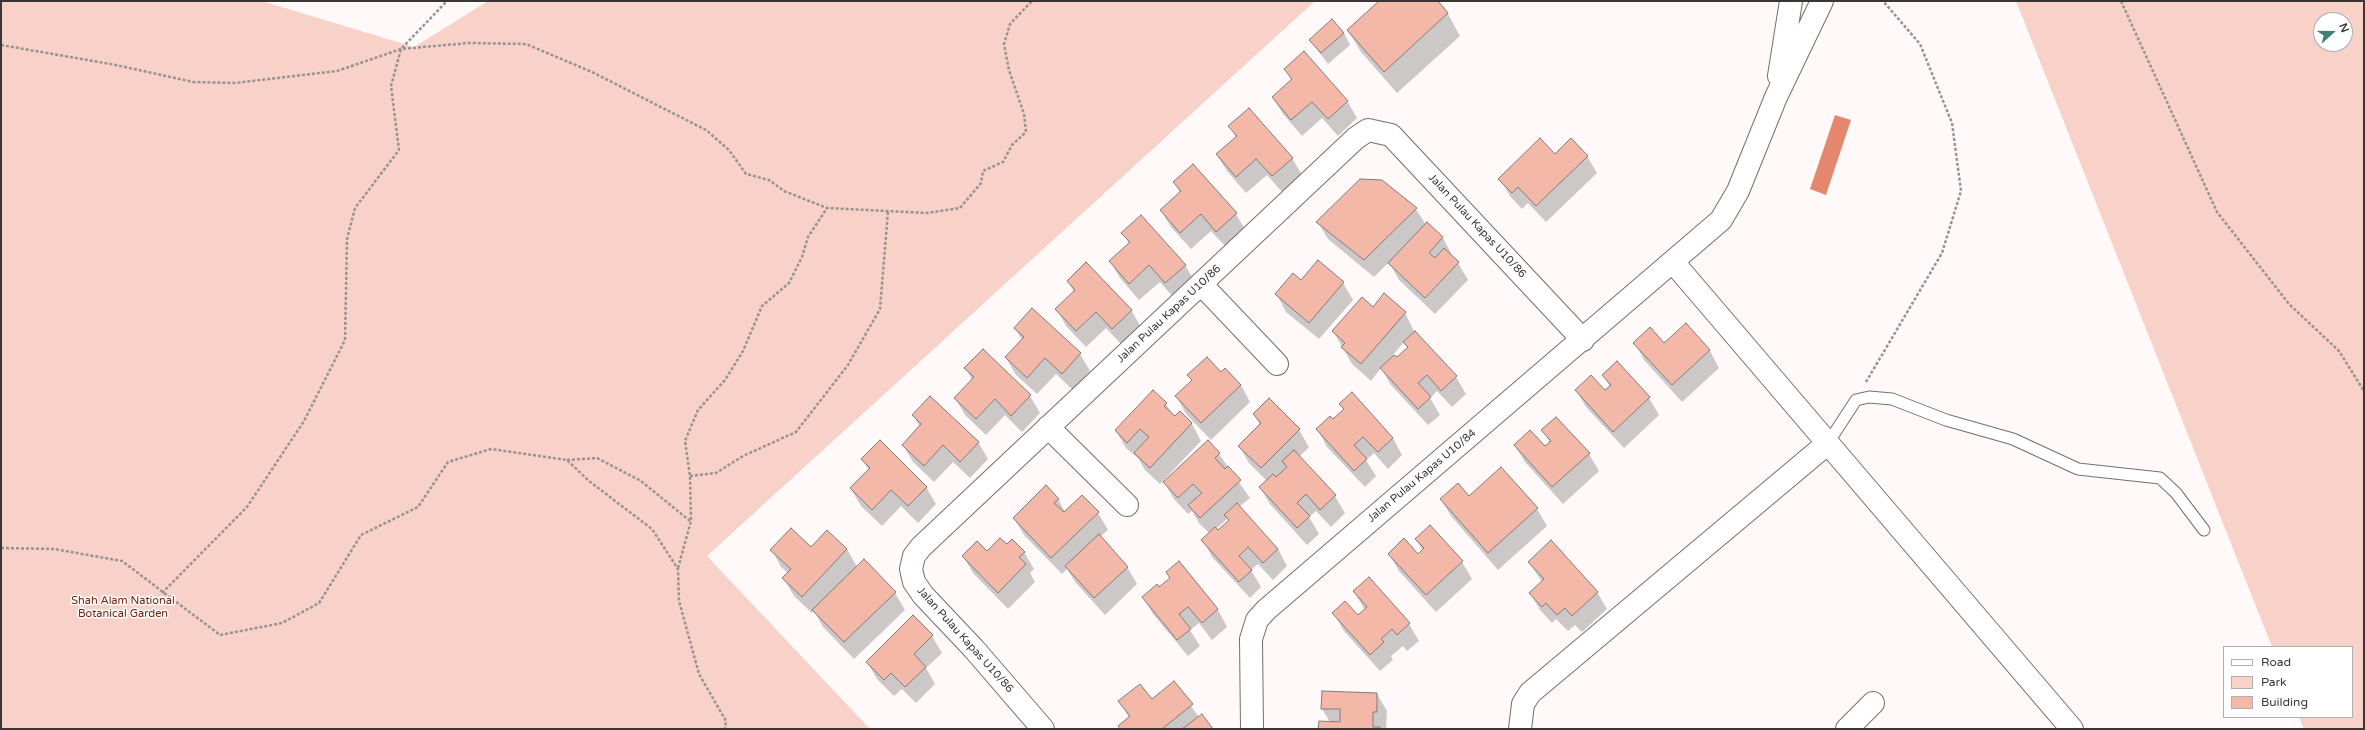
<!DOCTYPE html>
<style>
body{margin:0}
#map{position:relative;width:2365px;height:730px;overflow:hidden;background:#fffaf9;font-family:"Varela Round",sans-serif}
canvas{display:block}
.frame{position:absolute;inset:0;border:2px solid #3a3635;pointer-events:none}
.legend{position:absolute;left:2223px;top:646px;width:130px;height:72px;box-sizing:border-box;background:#fff;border:1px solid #b0afae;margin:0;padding:5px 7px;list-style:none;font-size:12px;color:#3a3635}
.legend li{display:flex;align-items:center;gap:8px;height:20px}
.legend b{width:20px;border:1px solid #b0afae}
.north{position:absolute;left:2313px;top:12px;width:40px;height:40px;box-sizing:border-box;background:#fff;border:1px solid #b0afae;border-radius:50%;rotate:69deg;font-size:11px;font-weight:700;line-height:16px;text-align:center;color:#3a3635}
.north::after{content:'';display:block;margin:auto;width:14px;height:18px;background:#3e8173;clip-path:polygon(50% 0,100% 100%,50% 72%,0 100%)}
</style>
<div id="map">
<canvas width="2365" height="730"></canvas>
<div class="frame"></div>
<ul class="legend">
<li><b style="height:5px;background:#fff"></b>Road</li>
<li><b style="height:11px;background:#f8d2c8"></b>Park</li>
<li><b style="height:11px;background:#f4b8a9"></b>Building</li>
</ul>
<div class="north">N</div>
</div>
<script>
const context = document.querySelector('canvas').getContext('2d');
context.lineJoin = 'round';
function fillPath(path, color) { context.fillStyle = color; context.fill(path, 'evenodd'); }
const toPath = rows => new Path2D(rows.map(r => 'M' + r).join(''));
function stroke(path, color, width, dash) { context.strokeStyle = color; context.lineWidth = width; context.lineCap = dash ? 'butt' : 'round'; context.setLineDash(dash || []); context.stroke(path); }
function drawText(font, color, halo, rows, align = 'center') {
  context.font = font + ' "Varela Round",sans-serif'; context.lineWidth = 3; context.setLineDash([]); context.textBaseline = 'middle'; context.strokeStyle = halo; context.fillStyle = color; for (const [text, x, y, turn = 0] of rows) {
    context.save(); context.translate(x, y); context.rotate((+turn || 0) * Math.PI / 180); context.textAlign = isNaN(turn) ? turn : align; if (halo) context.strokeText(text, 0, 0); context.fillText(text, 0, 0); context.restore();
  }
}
const green = toPath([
 [1,1,262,1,414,47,488,1,1315,1,707,556,870,729,1,729],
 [2016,1,2364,1,2364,729,2304,729,2299,717,2352,717,2352,647,2272,647],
 [2321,20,2345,20,2345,44,2321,44]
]);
const water = toPath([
 [1835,115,1851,120,1826,195,1810,189]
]);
const shadow = toPath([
 [1380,1,1436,1,1448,14,1460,36,1397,93,1361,52,1348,30],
 [1344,33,1350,45,1328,64,1310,40],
 [1285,69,1347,101,1357,118,1338,136,1322,118,1302,136,1283,114,1273,98,1292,81],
 [1230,126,1292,158,1302,175,1283,193,1267,175,1246,193,1227,171,1217,155,1236,138],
 [1587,156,1597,173,1546,222,1528,203,1522,209,1510,196,1500,179],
 [1381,181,1416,209,1426,225,1427,223,1443,238,1452,255,1451,256,1458,263,1468,280,1435,314,1399,280,1389,262,1374,277,1328,239,1318,222],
 [1174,182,1236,214,1246,231,1227,248,1211,231,1191,249,1171,227,1161,210,1180,193],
 [1123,233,1185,265,1195,282,1175,299,1160,282,1139,300,1120,278,1110,261,1129,244],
 [1068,281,1131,310,1141,327,1122,345,1106,328,1086,347,1066,326,1057,309,1074,292],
 [1301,281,1343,283,1353,300,1319,339,1286,312,1277,295],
 [1373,308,1405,313,1414,331,1456,377,1466,394,1452,407,1437,391,1430,398,1440,415,1428,425,1391,385,1381,368,1371,381,1352,364,1333,331],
 [1404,342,1408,349,1397,359,1393,355],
 [1033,310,1080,354,1090,371,1073,390,1056,374,1037,394,1016,375,1006,358,1022,340,1015,328],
 [1686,325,1710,351,1719,368,1682,402,1644,360,1635,343,1664,345],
 [983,350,1030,396,1040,413,1022,432,1005,415,986,435,965,415,955,398,972,380,966,368],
 [1617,362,1649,398,1659,415,1624,448,1586,407,1576,390,1605,392,1610,387,1603,375],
 [1221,373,1241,385,1250,402,1211,440,1186,414,1177,397,1192,382,1189,375],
 [1269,399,1299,430,1309,447,1299,457,1335,496,1345,513,1331,527,1316,511,1309,517,1319,534,1307,545,1270,504,1260,487,1267,481,1249,463,1239,446,1260,425,1254,414],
 [1166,404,1175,418,1180,413,1192,424,1201,441,1160,484,1145,470,1138,458,1126,448,1116,431],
 [1340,404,1393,438,1402,455,1388,469,1374,453,1366,460,1376,476,1365,487,1327,447,1318,430,1333,421,1344,410],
 [913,415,978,442,988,459,970,478,953,462,934,482,913,462,903,445,920,427],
 [1543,430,1589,454,1599,471,1563,504,1525,462,1515,446,1545,447,1550,443],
 [1219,454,1250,498,1239,507,1278,549,1287,566,1273,580,1258,564,1251,570,1261,587,1250,598,1212,557,1203,540,1210,534,1199,523,1192,511,1188,514,1174,499,1164,482],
 [1228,518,1229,521,1218,531,1216,529],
 [862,459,926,487,936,504,918,523,901,506,882,526,861,506,851,489,869,471],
 [1501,469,1537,509,1547,526,1498,570,1451,516,1441,499,1469,497],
 [1058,499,1065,512,1098,513,1108,530,1100,537,1127,567,1137,584,1105,615,1076,583,1067,569,1062,574,1024,535,1014,518],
 [1416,539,1462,562,1472,579,1436,612,1399,571,1389,554,1418,555,1423,551],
 [1007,546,1024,552,1034,569,1030,573,1035,582,1008,609,973,573,963,556],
 [811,548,847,549,857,567,895,593,905,610,854,659,823,627,814,611,812,613,794,596,784,579,788,573,781,567,772,550],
 [1529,562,1597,592,1607,609,1582,632,1575,625,1568,631,1556,619,1552,623,1540,610,1530,593,1542,582],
 [1179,563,1218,610,1227,627,1212,640,1199,623,1190,630,1200,646,1188,656,1153,614,1143,597,1159,589,1171,579],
 [1354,592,1409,624,1419,641,1407,651,1403,646,1391,656,1393,660,1380,671,1343,630,1334,613,1358,617,1365,610],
 [932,636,942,653,926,668,935,684,916,703,902,689,894,696,877,679,867,662],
 [1174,683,1199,717,1212,729,1120,729,1129,718,1120,701,1152,700],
 [1377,694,1387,711,1386,729,1319,729,1330,722,1322,709]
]);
const building = toPath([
 [1379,1,1438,1,1448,13,1384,72,1347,30,1379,1],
 [1332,19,1344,33,1321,53,1309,40,1332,19],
 [1304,51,1348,101,1328,119,1312,102,1291,120,1272,97,1292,79,1284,69,1304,51],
 [1249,108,1293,158,1272,176,1256,159,1236,177,1216,154,1237,136,1228,126,1249,108],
 [1540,138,1555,154,1571,138,1588,156,1536,206,1518,187,1512,193,1498,179,1540,138],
 [1193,164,1237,213,1216,232,1201,214,1180,233,1160,210,1181,191,1173,182,1193,164],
 [1360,179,1382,180,1417,208,1364,260,1316,222,1360,179],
 [1141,215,1186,265,1165,283,1149,265,1129,284,1109,261,1130,242,1121,233,1141,215],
 [1427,222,1443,237,1429,253,1435,258,1444,248,1459,262,1425,298,1388,263,1427,222],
 [1318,260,1344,282,1309,323,1275,294,1293,273,1301,280,1318,260],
 [1086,262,1132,310,1112,329,1096,312,1076,331,1055,309,1075,290,1067,281,1086,262],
 [1384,293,1406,312,1361,364,1341,347,1345,343,1332,331,1362,297,1373,307,1384,293],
 [1032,308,1081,353,1062,374,1045,358,1027,378,1005,357,1024,337,1014,328,1032,308],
 [1686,323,1710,350,1672,385,1633,343,1650,327,1664,343,1686,323],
 [1415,331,1457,376,1441,391,1427,375,1418,383,1431,397,1418,409,1380,368,1394,355,1397,357,1408,347,1403,342,1415,331],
 [983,349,1031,395,1011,416,995,399,976,419,954,398,974,377,964,368,983,349],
 [1207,357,1221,372,1225,368,1241,385,1201,423,1175,396,1192,380,1187,375,1207,357],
 [1617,361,1650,397,1613,432,1575,390,1591,375,1605,390,1611,385,1602,375,1617,361],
 [1153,390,1167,403,1164,406,1175,416,1180,411,1192,423,1150,468,1134,453,1149,437,1140,429,1127,443,1115,430,1153,390],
 [1352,392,1393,438,1378,452,1363,437,1354,445,1367,459,1354,471,1316,429,1330,416,1333,419,1344,409,1339,404,1352,392],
 [930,396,979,442,960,462,943,445,924,466,902,445,921,424,912,415,930,396],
 [1269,398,1300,429,1261,468,1238,446,1261,423,1253,414,1269,398],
 [1556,417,1590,453,1552,487,1514,445,1530,430,1545,446,1551,441,1541,430,1556,417],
 [880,440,927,487,908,506,891,490,872,510,850,488,870,468,861,459,880,440],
 [1208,440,1220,453,1215,458,1225,469,1228,466,1241,480,1200,518,1188,505,1202,493,1193,484,1178,498,1163,482,1208,440],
 [1294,450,1336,495,1320,510,1306,494,1297,503,1310,516,1297,528,1259,487,1273,474,1276,477,1287,467,1282,461,1294,450],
 [1501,467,1538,508,1488,553,1440,499,1458,483,1469,496,1501,467],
 [1046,485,1059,499,1054,503,1064,512,1082,495,1099,512,1051,558,1013,518,1046,485],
 [1237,503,1278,549,1263,563,1248,547,1239,556,1252,570,1239,582,1201,540,1215,527,1218,530,1229,520,1224,515,1237,503],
 [1430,525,1463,561,1426,595,1388,554,1404,538,1418,554,1424,548,1415,539,1430,525],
 [791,528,811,547,827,530,847,549,802,597,782,578,791,569,770,550,791,528],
 [1099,534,1128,567,1094,598,1065,566,1099,534],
 [1000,538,1007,544,1012,539,1025,552,1019,557,1026,564,998,593,962,556,977,541,987,551,1000,538],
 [1551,540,1598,592,1572,616,1565,608,1557,615,1546,603,1542,607,1529,593,1544,579,1528,562,1551,540],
 [864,559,896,592,844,642,812,610,864,559],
 [1179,561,1218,609,1202,623,1188,607,1179,614,1191,629,1177,640,1142,597,1157,584,1159,587,1170,578,1166,572,1179,561],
 [1369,577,1410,623,1397,635,1392,629,1381,639,1384,642,1370,655,1332,613,1345,601,1358,615,1367,607,1353,591,1369,577],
 [913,615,933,635,914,654,926,667,905,687,891,673,884,680,866,662,913,615],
 [1174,681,1193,704,1162,729,1120,729,1118,726,1130,716,1118,701,1140,684,1152,699,1174,681],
 [1322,691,1377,693,1377,712,1373,712,1373,727,1380,727,1380,729,1318,729,1319,721,1340,722,1340,709,1321,709,1322,691],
 [1202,714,1213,729,1182,729,1202,714]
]);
const path = toPath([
 [2121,1,2217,212,2289,304,2339,351,2364,391],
 [1,45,116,65,193,82,235,83,337,71,401,49,469,43,526,44,592,72,706,130,729,150,746,174,769,180,784,191,827,208,927,213,960,208,981,183,983,171,1003,162,1012,145,1026,132,1024,114,1009,70,1004,44,1010,24,1032,1],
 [1866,382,1942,253,1961,191,1952,123,1920,44,1883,1],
 [567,460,597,458,641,481,690,521],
 [690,476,716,473,743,456,796,432,848,365,880,309,888,211],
 [1,548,54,549,122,561,220,635,282,623,319,603,361,535,418,507,448,462,491,449,567,460,589,481,652,529,678,569,679,601,699,674,726,721,725,729],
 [678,568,691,521,690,476,685,441,698,410,725,380,743,351,762,306,789,283,802,257,808,237,827,208],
 [162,593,247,507,304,421,345,340,347,239,355,208,399,150,391,86,401,49,446,2]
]);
const service = toPath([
 [1828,443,1856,400,1869,397,1892,399,1946,420,2013,439,2078,469,2160,478,2176,493,2204,530]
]);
const minor = toPath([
 [1779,76,1791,1],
 [1673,262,2072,729],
 [1201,284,1277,364],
 [1048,427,1127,505],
 [1043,729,974,649,923,595,914,582,911,569,914,556,921,547,1356,138,1368,130,1391,135,1583,340],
 [1252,729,1251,639,1257,620,1266,610,1721,220,1738,191,1776,97,1822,1],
 [1520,729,1523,704,1530,693,1828,443],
 [1847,729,1873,703]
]);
const streetNames = [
 ["Jalan Pulau Kapas U10/86",1477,226,47],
 ["Jalan Pulau Kapas U10/86",1169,314,-43],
 ["Jalan Pulau Kapas U10/84",1422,476,-40],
 ["Jalan Pulau Kapas U10/86",965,640,48]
];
const parkNames = [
 ["Shah Alam National",123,601],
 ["Botanical Garden",123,614]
];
fillPath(green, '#f8d2c8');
fillPath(water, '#e5876f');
fillPath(shadow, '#0003');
fillPath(building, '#f4b8a9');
stroke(building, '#837a77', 1);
stroke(service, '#786e6c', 13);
stroke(minor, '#786e6c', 24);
stroke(path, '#989392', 2.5, [3, 2]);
stroke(service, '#fff', 11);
stroke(minor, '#fff', 22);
drawText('11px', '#3a3635', '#fff', streetNames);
drawText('11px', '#74210b', '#fff', parkNames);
</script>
